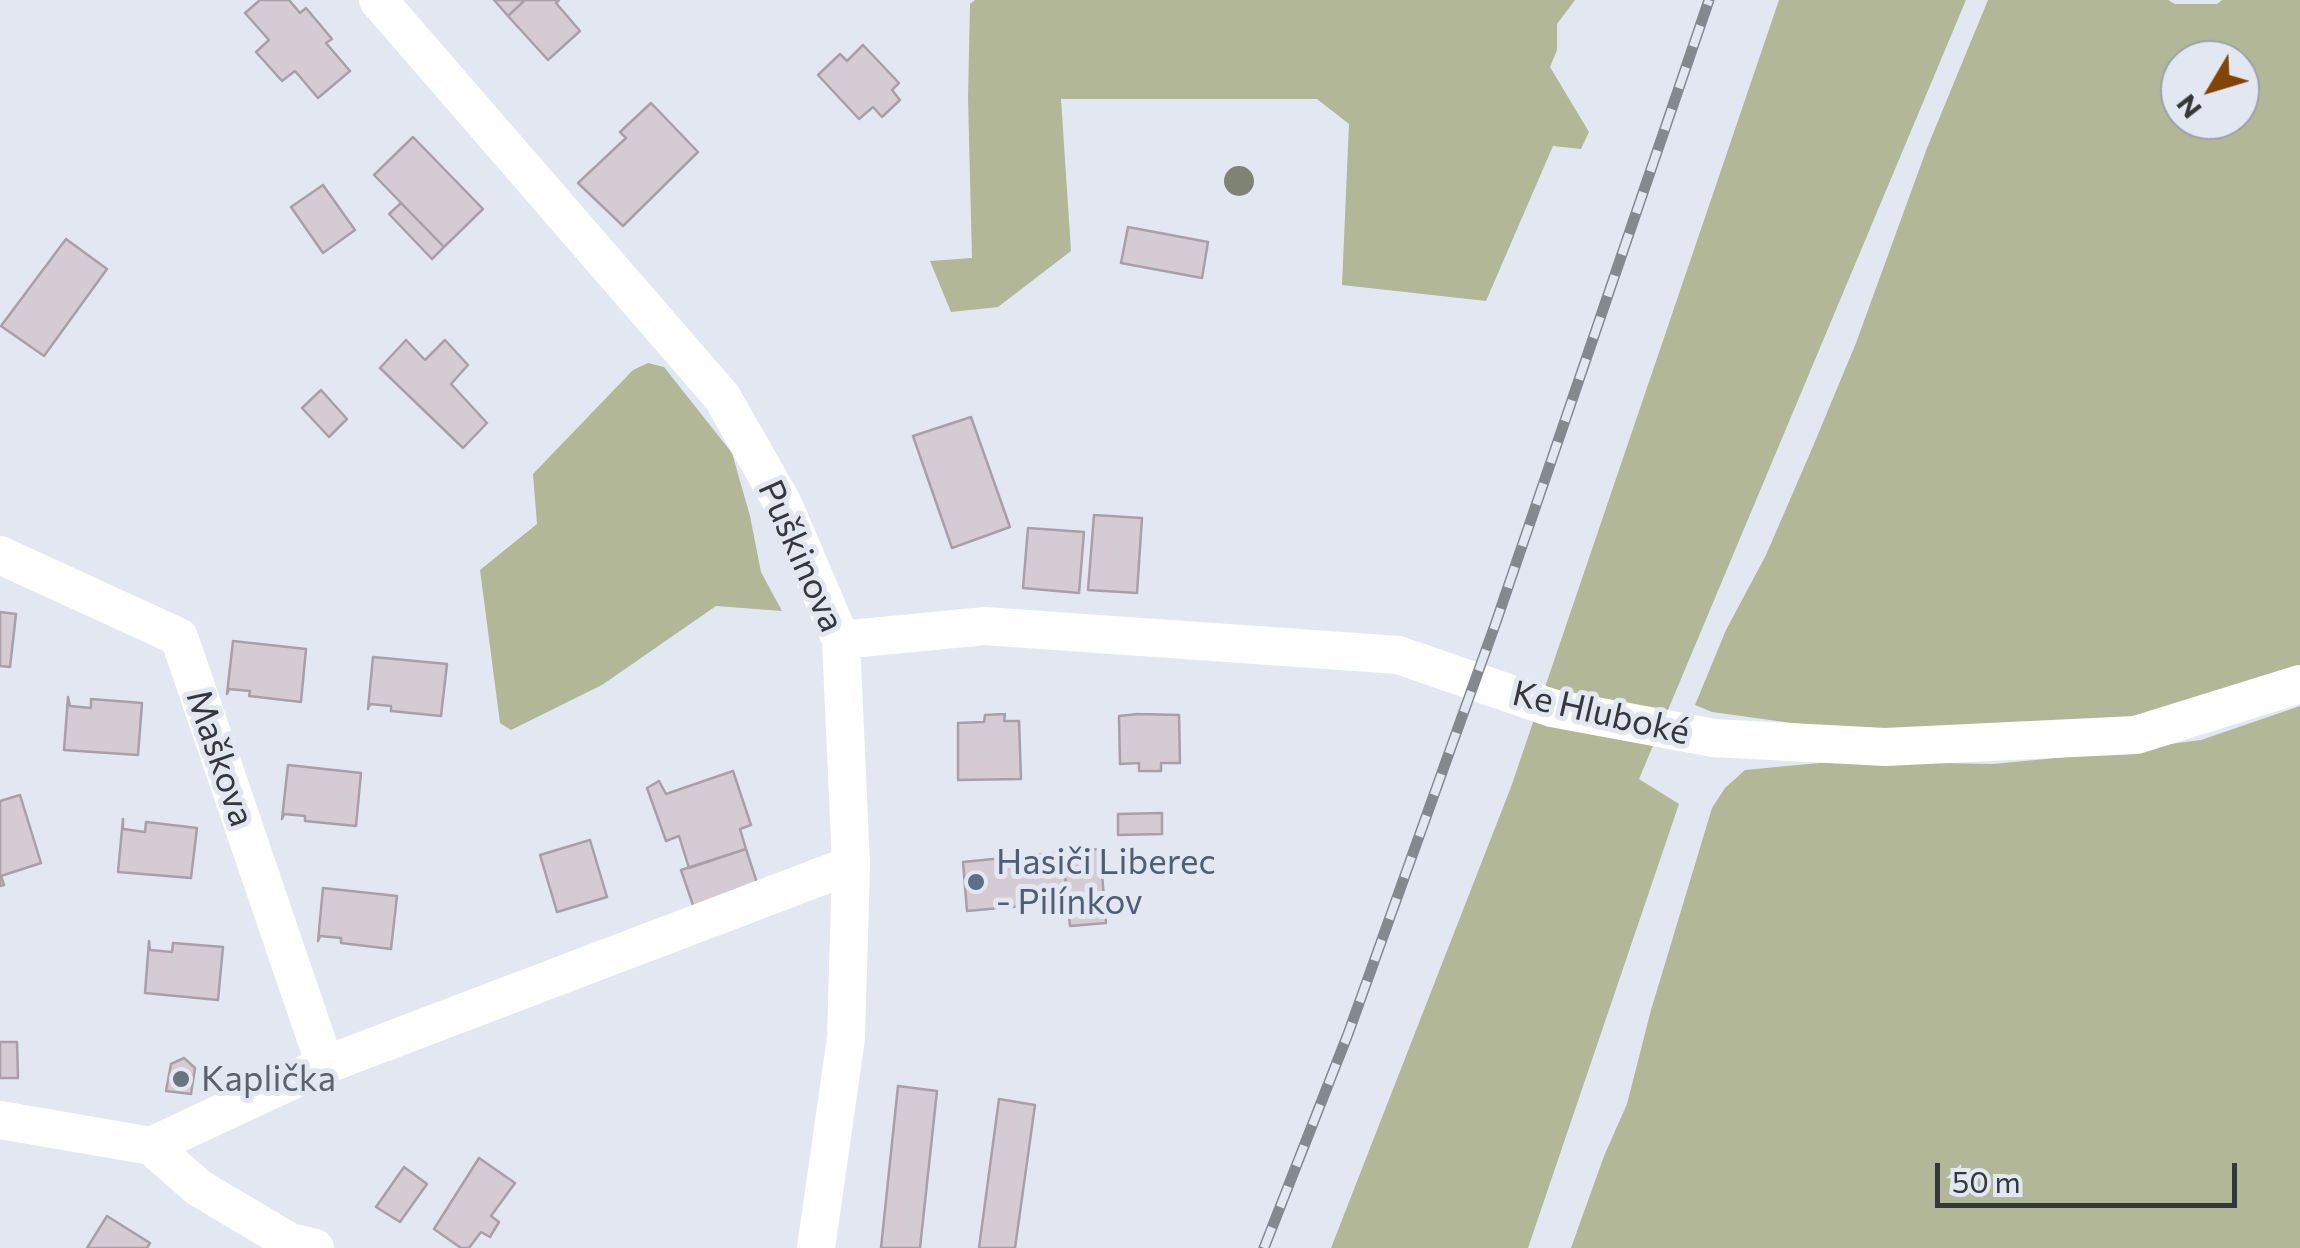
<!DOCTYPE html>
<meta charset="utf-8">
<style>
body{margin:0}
#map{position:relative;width:2300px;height:1248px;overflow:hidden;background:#e2e7f2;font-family:Commissioner,sans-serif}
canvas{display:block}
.north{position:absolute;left:2160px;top:40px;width:100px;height:100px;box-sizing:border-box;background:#e2e7f2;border:2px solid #9da1a9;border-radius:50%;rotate:232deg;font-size:28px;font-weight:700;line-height:40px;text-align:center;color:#35373b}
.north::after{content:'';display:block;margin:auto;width:35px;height:45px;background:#834505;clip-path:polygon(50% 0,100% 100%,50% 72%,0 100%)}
.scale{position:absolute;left:1935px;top:1163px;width:302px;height:45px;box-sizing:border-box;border:5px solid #35373b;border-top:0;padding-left:12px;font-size:30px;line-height:35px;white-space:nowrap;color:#35373b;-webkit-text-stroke:8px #e2e7f2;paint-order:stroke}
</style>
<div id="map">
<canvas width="2300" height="1248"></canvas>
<div class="north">N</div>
<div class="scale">50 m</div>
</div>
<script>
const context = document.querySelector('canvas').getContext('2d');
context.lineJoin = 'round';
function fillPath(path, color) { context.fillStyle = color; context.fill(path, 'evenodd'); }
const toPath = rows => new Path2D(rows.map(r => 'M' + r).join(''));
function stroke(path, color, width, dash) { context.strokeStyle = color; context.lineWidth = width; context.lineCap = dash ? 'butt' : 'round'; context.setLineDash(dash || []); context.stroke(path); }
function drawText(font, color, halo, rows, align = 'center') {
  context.font = font + ' Commissioner,sans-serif'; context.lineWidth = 10; context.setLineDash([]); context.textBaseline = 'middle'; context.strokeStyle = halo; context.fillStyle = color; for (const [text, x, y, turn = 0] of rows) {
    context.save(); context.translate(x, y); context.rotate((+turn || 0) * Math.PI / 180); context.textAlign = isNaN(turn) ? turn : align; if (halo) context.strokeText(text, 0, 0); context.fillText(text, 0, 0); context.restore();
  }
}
const green = toPath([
 [975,0,1575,0,1557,24,1557,50,1550,67,1589,132,1581,149,1553,146,1486,301,1342,285,1349,124,1317,99,1061,99,1071,251,998,307,951,312,930,261,972,258,968,98,970,4],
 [1779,0,1966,0,1639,779,1679,804,1528,1248,1331,1248,1511,787],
 [1988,0,2168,0,2175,4,2217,4,2222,0,2300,0,2300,666,2127,719,1919,733,1879,728,1828,728,1712,712,1695,705,1726,630,1766,555,1811,451,1856,343,1927,148],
 [2180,60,2240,60,2240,120,2180,120],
 [648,363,664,367,732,453,750,516,761,572,782,611,716,606,602,685,511,730,500,723,480,570,537,524,533,474,633,370],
 [2300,706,2300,1248,1571,1248,1604,1156,1627,1104,1651,1010,1712,808,1725,788,1745,770,1840,761,1993,764,2077,756,2201,740]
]);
const building = toPath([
 [260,0,289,0,300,13,306,8,332,39,326,43,350,71,318,98,295,71,282,81,256,52,269,40,245,13,260,0],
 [494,0,525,0,508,16,494,0],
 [525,0,559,0,556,3,580,31,548,60,508,16,525,0],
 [863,45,899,83,892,90,900,100,882,117,873,107,859,119,818,75,840,54,847,61,863,45],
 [651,103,698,152,623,226,578,183,626,138,620,132,651,103],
 [413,137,483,209,444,247,374,175,413,137],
 [323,185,355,230,323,253,291,207,323,185],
 [401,203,444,247,432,259,389,214,401,203],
 [1128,227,1208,242,1202,278,1121,263,1128,227],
 [66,239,107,269,44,356,1,326,66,239],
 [406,340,425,360,445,340,468,365,451,384,487,423,463,448,380,368,406,340],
 [321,390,347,419,329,437,302,408,321,390],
 [971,417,1010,527,952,548,913,436,971,417],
 [1094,515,1142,518,1137,593,1088,590,1094,515],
 [1028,528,1084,532,1079,593,1023,588,1028,528],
 [0,612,16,614,10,667,0,666,0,612],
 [233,641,306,649,301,702,249,696,250,691,229,689,227,694,233,641],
 [373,657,447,664,441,716,391,711,391,706,370,704,368,709,373,657],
 [68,697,70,706,91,708,91,699,142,703,138,755,64,750,68,697],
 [1005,714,1004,721,1019,721,1021,779,958,780,958,723,984,722,985,715,1005,714],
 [1138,714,1179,715,1180,763,1161,763,1161,771,1139,771,1139,763,1120,764,1119,716,1138,714],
 [288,765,361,773,356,826,305,821,305,816,284,814,282,819,288,765],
 [733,771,751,825,740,829,746,849,689,868,679,836,666,841,647,788,659,781,666,794,733,771],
 [20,795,41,863,1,876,4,885,0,886,0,801,20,795],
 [1162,813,1162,834,1118,835,1118,814,1162,813],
 [123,819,123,829,145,832,146,822,197,828,191,878,118,872,123,819],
 [590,840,607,897,557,912,540,855,590,840],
 [746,849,758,886,694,908,681,870,746,849],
 [1100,849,1106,923,1070,926,1063,852,1100,849],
 [1063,852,1067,902,967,911,963,862,1063,852],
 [323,888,397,896,391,949,341,943,341,938,320,936,318,941,323,888],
 [149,941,150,950,172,952,173,943,223,947,218,1000,145,993,149,941],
 [0,1042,17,1042,18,1078,0,1078,0,1042],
 [184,1058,195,1068,191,1094,166,1091,171,1064,184,1058],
 [898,1086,937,1091,920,1248,881,1248,898,1086],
 [999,1099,1035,1105,1015,1248,979,1248,999,1099],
 [479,1158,515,1183,491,1216,499,1222,490,1237,481,1232,469,1248,461,1248,434,1229,479,1158],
 [404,1167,427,1184,400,1222,376,1207,404,1167],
 [107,1216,150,1243,147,1248,87,1248,107,1216]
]);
const minor = toPath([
 [378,0,722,397,783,504,841,640,851,865,846,1038,816,1248],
 [0,555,179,637,325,1065],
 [841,640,985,626,1398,655,1552,708,1714,738,1885,747,2136,735,2300,684],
 [0,1120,151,1146,199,1188,290,1242,315,1248],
 [151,1146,325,1065,851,865]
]);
const rail = toPath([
 [1264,1248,1348,1034,1495,625,1709,0]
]);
const trees = [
 [1239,181]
];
const markers = [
 [976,882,10,"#5c6f8a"],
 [181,1079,10,"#6b7280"]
];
const streetNames = [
 ["Puškinova",801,556,66],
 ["Ke Hluboké",1601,713,13],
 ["Maškova",220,758,71]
];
const serviceNames = [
 ["Hasiči Liberec",996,862],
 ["- Pilínkov",996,902]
];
const worshipNames = [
 ["Kaplička",201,1079]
];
fillPath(green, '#b2b797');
fillPath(building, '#d5cbd4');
stroke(building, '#a99fa8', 2.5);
stroke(minor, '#fff', 38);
stroke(rail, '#84888f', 11);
stroke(rail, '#e2e7f2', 8, [22]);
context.fillStyle = '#7f8374';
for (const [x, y] of trees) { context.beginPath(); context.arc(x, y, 15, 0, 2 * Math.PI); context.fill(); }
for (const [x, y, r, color] of markers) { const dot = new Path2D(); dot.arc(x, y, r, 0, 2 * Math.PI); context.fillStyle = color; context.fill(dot); stroke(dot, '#e2e7f2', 4); }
drawText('35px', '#35373b', '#e2e7f2', streetNames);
drawText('35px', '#4e5e75', '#e2e7f2', serviceNames, 'left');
drawText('35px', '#5b616d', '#e2e7f2', worshipNames, 'left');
</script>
